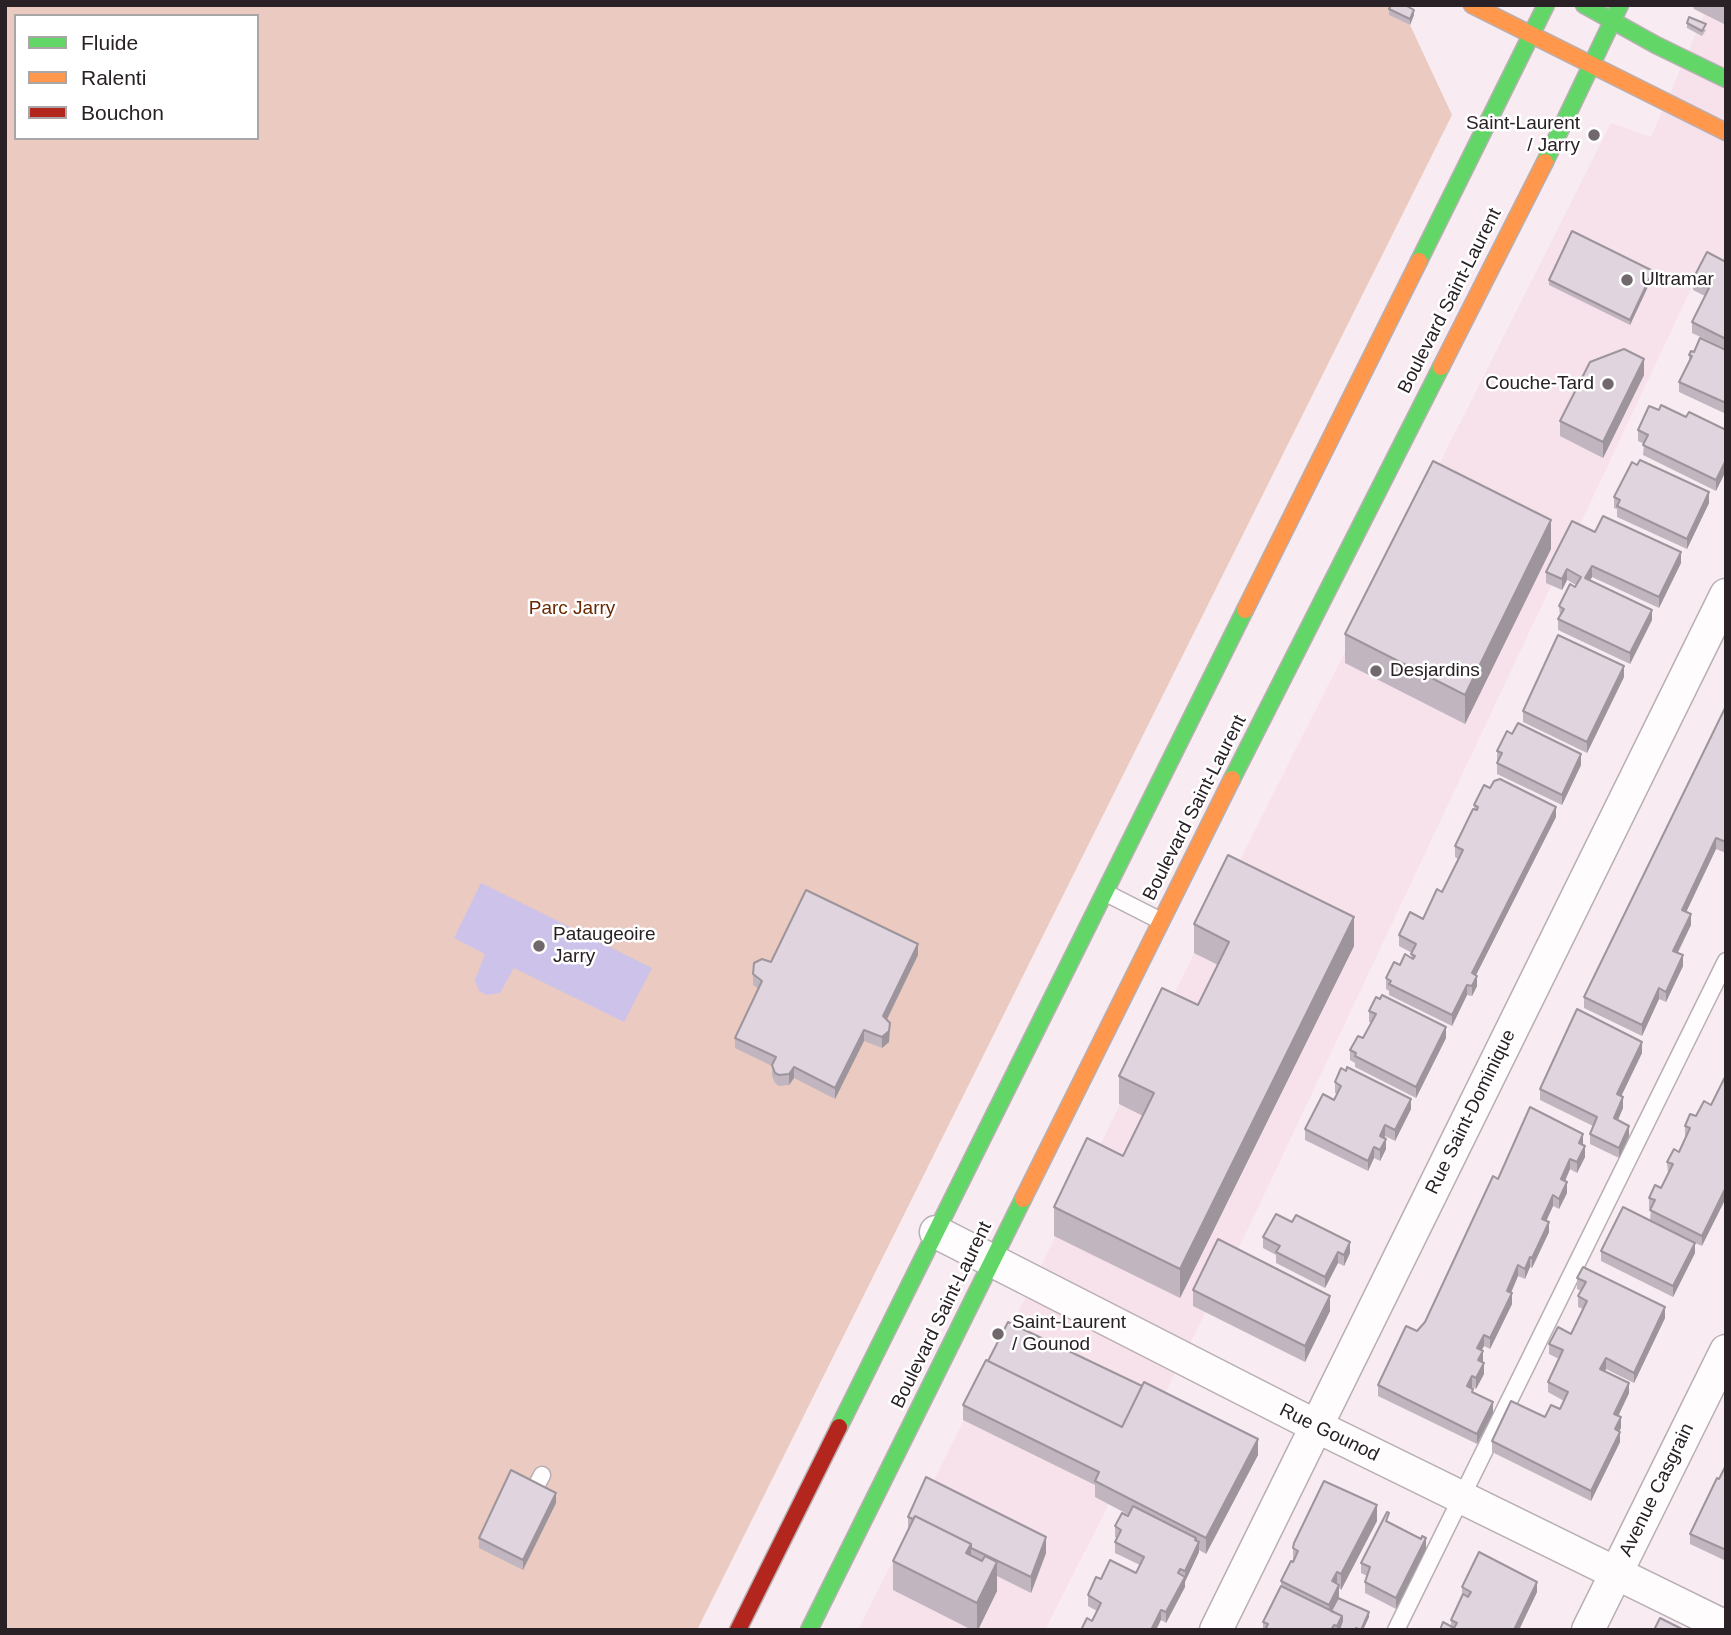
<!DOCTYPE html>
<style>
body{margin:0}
#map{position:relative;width:1731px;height:1635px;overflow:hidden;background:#f8ecf2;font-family:Arial,sans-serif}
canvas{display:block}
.frame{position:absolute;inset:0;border:7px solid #292125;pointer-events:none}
.legend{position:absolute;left:14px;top:14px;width:245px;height:126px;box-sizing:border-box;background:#fff;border:2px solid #a9a6a8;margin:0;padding:9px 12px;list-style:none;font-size:21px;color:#292125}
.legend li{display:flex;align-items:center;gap:14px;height:35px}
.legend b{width:35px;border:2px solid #a9a6a8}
</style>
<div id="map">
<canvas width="1731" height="1635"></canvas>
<div class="frame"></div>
<ul class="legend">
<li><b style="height:9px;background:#63d668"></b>Fluide</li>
<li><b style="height:9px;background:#ff974d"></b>Ralenti</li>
<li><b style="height:9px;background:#b3261e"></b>Bouchon</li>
</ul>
</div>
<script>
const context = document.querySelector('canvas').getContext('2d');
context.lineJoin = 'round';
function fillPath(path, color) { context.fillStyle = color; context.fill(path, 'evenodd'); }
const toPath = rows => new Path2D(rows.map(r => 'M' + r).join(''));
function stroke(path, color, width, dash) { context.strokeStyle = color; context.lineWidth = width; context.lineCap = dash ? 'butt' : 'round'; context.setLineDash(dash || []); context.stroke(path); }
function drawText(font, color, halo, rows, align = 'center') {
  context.font = font + ' Arial,sans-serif'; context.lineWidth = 5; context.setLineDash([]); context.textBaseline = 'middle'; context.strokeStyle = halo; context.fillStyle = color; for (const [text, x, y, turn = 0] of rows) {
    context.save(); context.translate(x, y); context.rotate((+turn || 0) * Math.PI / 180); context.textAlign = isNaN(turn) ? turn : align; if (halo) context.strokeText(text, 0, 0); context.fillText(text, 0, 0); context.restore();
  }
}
const built = toPath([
 [1688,5,1726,5,1726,267,1706,257,1248,1229,1045,1630,858,1630,1008,1333,1228,884,1611,123,1651,137,1704,15]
]);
const green = toPath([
 [5,5,1394,5,1390,15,1410,25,1452,115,697,1630,5,1630],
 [16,16,257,16,257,138,16,138]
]);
const water = toPath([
 [481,883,652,968,624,1022,514,968,500,993,486,995,479,991,475,980,485,954,454,938]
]);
const lane = toPath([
 [1106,893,1161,921],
 [533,1492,542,1475],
 [1396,1630,1726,961]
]);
const street = toPath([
 [936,1232,1316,1426,1726,1627],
 [1216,1630,1726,595],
 [1588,1630,1726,1351]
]);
const fast = toPath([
 [1584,5,1656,45,1726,79],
 [1545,162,1620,5],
 [1419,261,1546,5],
 [1232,779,1441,367],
 [839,1427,1245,610],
 [809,1630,1023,1199]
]);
const slow = toPath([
 [1472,5,1726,132],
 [1441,367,1545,162],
 [1245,610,1419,261],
 [1023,1199,1232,779]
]);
const jam = toPath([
 [738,1630,839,1427]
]);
const wall = toPath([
 [1693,5,1726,5,1726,25,1694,9],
 [1389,9,1414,15,1410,25,1389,15],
 [1687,23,1706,30,1702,36,1687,28],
 [1726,262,1726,349,1692,333,1692,322,1705,296,1693,290,1693,279],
 [1653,276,1630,325,1549,285,1549,280],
 [1726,350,1726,414,1679,392,1679,382,1689,362,1689,355,1694,352],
 [1644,375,1603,458,1560,436,1560,421],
 [1659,410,1726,430,1716,491,1643,455,1644,444,1638,441,1638,430],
 [1614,497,1709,503,1687,549,1617,517,1617,509,1614,508],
 [1595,532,1681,563,1659,608,1592,577,1590,580,1652,620,1630,664,1558,630,1558,619,1560,617,1559,606,1576,585,1567,580,1562,590,1546,583,1546,572],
 [1551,549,1465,724,1345,663,1345,634],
 [1624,677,1587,753,1523,722,1523,711],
 [1726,706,1726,853,1716,849,1686,912,1691,925,1678,953,1683,966,1666,1002,1659,999,1642,1036,1584,1008,1584,997],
 [1512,734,1581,765,1562,805,1497,774,1497,751],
 [1474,805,1556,817,1476,975,1477,986,1472,996,1467,995,1452,1026,1389,995,1389,991,1386,989,1386,978,1400,965,1411,958,1412,953,1399,946,1399,935,1423,919,1442,892,1458,859,1455,857,1455,846,1474,809],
 [1194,924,1354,946,1180,1298,1054,1236,1054,1207,1123,1156,1143,1116,1119,1104,1119,1076,1198,1005,1218,965,1194,953],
 [918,955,887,1020,890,1033,889,1042,882,1048,864,1041,835,1099,794,1078,789,1085,779,1086,775,1083,772,1076,772,1066,735,1048,735,1038,759,989,753,985,753,974,771,962],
 [1369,1011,1446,1038,1416,1098,1355,1067,1355,1063,1350,1060,1350,1050,1363,1038,1371,1022,1369,1022],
 [1726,1019,1726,1034,1724,1033,1724,1022],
 [1642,1053,1621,1096,1623,1108,1618,1120,1629,1136,1619,1158,1590,1144,1590,1134,1593,1126,1540,1100,1540,1089],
 [1335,1082,1411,1109,1395,1141,1385,1136,1384,1138,1386,1149,1380,1161,1374,1158,1368,1171,1305,1140,1305,1129,1334,1100,1337,1094,1335,1093],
 [1704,1101,1702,1246,1695,1243,1695,1253,1673,1297,1601,1261,1601,1251,1650,1221,1651,1209,1649,1208,1649,1198,1661,1188,1668,1173,1667,1162,1679,1152,1686,1137,1685,1136,1685,1126,1696,1116],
 [1583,1145,1585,1157,1577,1173,1570,1169,1565,1181,1567,1193,1559,1209,1553,1206,1549,1215,1546,1221,1549,1232,1532,1268,1530,1267,1525,1279,1518,1276,1511,1293,1512,1304,1495,1339,1490,1349,1484,1346,1481,1351,1484,1374,1476,1389,1472,1387,1471,1388,1473,1392,1493,1413,1477,1444,1378,1396,1378,1385,1417,1331,1425,1322,1498,1179],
 [1263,1237,1350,1253,1344,1266,1338,1263,1325,1288,1276,1263,1276,1255,1263,1248],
 [1577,1278,1665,1318,1634,1383,1606,1369,1605,1371,1629,1393,1618,1416,1621,1428,1619,1431,1620,1442,1591,1501,1492,1452,1492,1441,1560,1409,1564,1401,1548,1392,1548,1382,1559,1359,1549,1354,1549,1344,1571,1334,1583,1309,1578,1307,1578,1296,1581,1291,1577,1289],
 [1193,1290,1330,1311,1305,1362,1193,1306],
 [963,1405,1258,1455,1206,1554,1199,1550,1199,1552,1185,1581,1185,1587,1166,1623,1161,1620,1092,1621,1097,1611,1088,1606,1088,1595,1101,1579,1136,1573,1140,1565,1115,1553,1115,1542,1117,1538,1115,1537,1115,1526,1129,1515,1095,1497,1095,1485,963,1420],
 [1726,1465,1726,1561,1690,1544,1690,1534],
 [556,1503,523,1570,479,1548,479,1538],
 [908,1517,1046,1553,1031,1593,997,1576,997,1591,978,1630,972,1630,893,1590,893,1561,908,1529],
 [1377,1521,1341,1590,1339,1588,1339,1598,1369,1617,1363,1630,1263,1630,1263,1622,1281,1586,1281,1581,1293,1562,1293,1548],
 [1389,1523,1426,1549,1396,1609,1365,1593,1365,1582,1367,1576,1361,1573,1361,1563],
 [1462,1587,1537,1592,1519,1630,1440,1630,1451,1627,1451,1620,1462,1597]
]);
const shadedWall = toPath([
 [1414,10,1414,15,1410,25,1410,19],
 [1653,271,1653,276,1630,325,1630,320],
 [1644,359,1644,375,1603,458,1603,442],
 [1726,460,1726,471,1716,491,1716,480],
 [1709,492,1709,503,1687,549,1687,539],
 [1551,520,1551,549,1465,724,1465,695],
 [1681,552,1681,563,1659,608,1659,597],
 [1592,566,1592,577,1585,589,1585,578],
 [1567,569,1567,580,1562,590,1562,579],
 [1652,610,1652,620,1630,664,1630,653],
 [1624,666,1624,677,1587,753,1587,742],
 [1581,754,1581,765,1562,805,1562,795],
 [1556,807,1556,817,1472,983,1472,973],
 [1716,838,1716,849,1682,921,1682,910],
 [1691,914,1691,925,1673,961,1673,951],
 [1354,917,1354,946,1180,1298,1180,1269],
 [918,944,918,955,883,1027,883,1016],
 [1683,955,1683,966,1666,1002,1666,992],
 [1477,976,1477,986,1472,996,1472,986],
 [1467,985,1467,995,1452,1026,1452,1015],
 [1659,988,1659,999,1642,1036,1642,1025],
 [890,1023,889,1042,882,1048,882,1037],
 [1446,1027,1446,1038,1416,1098,1416,1087],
 [864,1030,864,1041,835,1099,835,1088],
 [1642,1042,1642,1053,1617,1105,1617,1094],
 [794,1067,794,1078,789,1085,789,1074],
 [1623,1097,1623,1108,1614,1129,1614,1118],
 [1411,1099,1411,1109,1395,1141,1395,1130],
 [1385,1125,1385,1136,1380,1147,1380,1136],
 [1629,1126,1629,1136,1619,1158,1619,1148],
 [1583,1134,1583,1145,1579,1143],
 [1386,1139,1386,1149,1380,1161,1380,1150],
 [1585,1146,1585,1157,1577,1173,1577,1162],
 [1374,1147,1374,1158,1368,1171,1368,1161],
 [1570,1159,1570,1169,1561,1190,1561,1179],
 [1567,1182,1567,1193,1559,1209,1559,1199],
 [1726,1187,1726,1198,1702,1246,1702,1236],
 [1553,1195,1553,1206,1542,1230,1542,1219],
 [1549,1222,1549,1232,1532,1268,1532,1258],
 [1350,1242,1350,1253,1344,1266,1344,1255],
 [1695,1243,1695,1253,1673,1297,1673,1286],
 [1338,1252,1338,1263,1325,1288,1325,1277],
 [1530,1257,1530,1267,1525,1279,1525,1269],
 [1518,1265,1518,1276,1507,1302,1507,1291],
 [1512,1293,1512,1304,1490,1349,1490,1338],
 [1330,1296,1330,1311,1305,1362,1305,1346],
 [1665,1307,1665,1318,1634,1383,1634,1373],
 [1484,1335,1484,1346,1477,1359,1477,1348],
 [1483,1351,1483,1362,1478,1360],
 [1606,1358,1606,1369,1600,1380,1600,1369],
 [1484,1363,1484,1374,1476,1389,1476,1378],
 [1472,1376,1472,1387,1467,1396,1467,1386],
 [1629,1383,1629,1393,1614,1425,1614,1414],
 [1493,1402,1493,1413,1477,1444,1477,1434],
 [1621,1417,1621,1428,1615,1440,1615,1429],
 [1620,1432,1620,1442,1591,1501,1591,1491],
 [1258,1439,1258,1455,1206,1554,1206,1538],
 [556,1493,556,1503,523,1570,523,1560],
 [1377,1505,1377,1521,1341,1590,1341,1574],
 [1046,1537,1046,1553,1031,1593,1031,1577],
 [1196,1538,1196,1547,1199,1542,1199,1552,1185,1582,1185,1571],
 [1426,1538,1426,1549,1396,1609,1396,1598],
 [971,1544,971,1572,966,1553],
 [997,1562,997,1591,978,1630,977,1630,977,1603],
 [1337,1572,1337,1587,1332,1581],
 [1185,1577,1185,1587,1166,1623,1166,1612],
 [1537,1582,1537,1592,1519,1630,1514,1630],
 [1339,1585,1339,1601,1329,1620,1329,1605],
 [1161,1610,1161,1620,1156,1630,1151,1630],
 [1369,1612,1369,1617,1363,1630,1361,1630],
 [1342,1616,1342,1627,1341,1630,1337,1630,1337,1626]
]);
const building = toPath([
 [1391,5,1405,5,1414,10,1410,19,1389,9,1391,5],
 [1689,17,1706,24,1702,31,1687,23,1689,17],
 [1572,231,1653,271,1630,320,1549,280,1572,231],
 [1707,252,1726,262,1726,339,1692,322,1709,288,1693,279,1707,252],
 [1700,338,1726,350,1726,403,1679,382,1692,356,1689,355,1691,351,1694,352,1700,338],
 [1624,349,1644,359,1603,442,1560,421,1590,362,1624,349],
 [1661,405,1686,417,1689,412,1726,430,1726,460,1716,480,1643,445,1648,435,1638,430,1649,406,1659,410,1661,405],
 [1640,460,1709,492,1687,539,1617,506,1620,500,1614,497,1632,462,1637,465,1640,460],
 [1433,461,1551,520,1465,695,1345,634,1433,461],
 [1603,516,1681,552,1659,597,1592,566,1585,578,1652,610,1630,653,1558,619,1564,609,1559,606,1570,584,1575,587,1581,577,1567,569,1562,579,1546,572,1572,521,1595,532,1603,516],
 [1558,635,1624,666,1587,742,1523,711,1558,635],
 [1726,706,1726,842,1716,838,1682,910,1691,914,1673,951,1683,955,1666,992,1659,988,1642,1025,1584,997,1726,706],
 [1518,723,1581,754,1562,795,1497,763,1502,753,1497,751,1507,731,1512,734,1518,723],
 [1500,779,1556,807,1472,973,1477,976,1472,986,1467,985,1452,1015,1389,984,1391,981,1386,978,1394,962,1400,965,1405,954,1413,959,1415,956,1411,954,1416,944,1399,935,1410,912,1423,919,1437,889,1442,892,1463,850,1455,846,1473,809,1477,810,1478,807,1474,805,1484,785,1490,788,1494,781,1500,779],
 [1228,855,1354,917,1180,1269,1054,1207,1087,1138,1123,1156,1154,1093,1119,1076,1162,988,1198,1005,1229,942,1194,924,1228,855],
 [806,890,918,944,883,1016,890,1023,889,1031,882,1037,864,1030,835,1088,794,1067,789,1074,779,1075,775,1073,772,1065,776,1057,735,1038,762,981,753,974,754,963,762,959,771,962,806,890],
 [1382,995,1446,1027,1416,1087,1355,1056,1356,1053,1350,1050,1358,1036,1363,1038,1376,1014,1369,1011,1376,997,1380,999,1382,995],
 [1577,1009,1642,1042,1617,1094,1623,1097,1614,1118,1629,1126,1619,1148,1590,1134,1597,1117,1540,1089,1577,1009],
 [1347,1067,1411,1099,1395,1130,1385,1125,1380,1136,1386,1139,1380,1150,1374,1147,1368,1161,1305,1129,1323,1094,1334,1100,1341,1086,1335,1082,1341,1068,1346,1071,1347,1067],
 [1726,1075,1726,1187,1702,1236,1650,1210,1655,1200,1649,1198,1655,1185,1661,1188,1673,1164,1667,1162,1674,1149,1679,1152,1690,1128,1685,1126,1690,1114,1696,1116,1704,1101,1711,1105,1726,1075],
 [1530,1107,1583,1134,1579,1143,1585,1146,1577,1162,1570,1159,1561,1179,1567,1182,1559,1199,1553,1195,1549,1204,1542,1219,1549,1222,1532,1258,1530,1257,1525,1269,1518,1265,1507,1291,1512,1293,1495,1328,1490,1338,1484,1335,1477,1348,1483,1351,1478,1360,1484,1363,1476,1378,1472,1376,1467,1386,1473,1389,1472,1392,1493,1402,1477,1434,1378,1385,1406,1326,1417,1331,1425,1322,1493,1176,1498,1179,1530,1107],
 [1623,1207,1695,1243,1673,1286,1601,1251,1623,1207],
 [1276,1214,1292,1222,1296,1215,1350,1242,1344,1255,1338,1252,1325,1277,1276,1252,1280,1246,1263,1237,1276,1214],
 [1218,1239,1330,1296,1305,1346,1193,1290,1218,1239],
 [1583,1267,1665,1307,1634,1373,1606,1358,1600,1369,1629,1383,1614,1414,1621,1417,1615,1429,1620,1432,1591,1491,1492,1441,1511,1401,1545,1417,1551,1405,1560,1409,1568,1392,1548,1382,1563,1350,1549,1344,1558,1327,1571,1334,1587,1301,1578,1296,1586,1282,1577,1278,1583,1267],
 [1008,1322,1142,1386,1122,1427,988,1361,1008,1322],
 [986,1360,1122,1427,1144,1382,1258,1439,1206,1538,1095,1481,1099,1472,963,1405,986,1360],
 [1726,1465,1726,1550,1690,1534,1717,1478,1719,1479,1726,1465],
 [511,1470,556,1493,523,1560,479,1538,511,1470],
 [926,1477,1046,1537,1031,1577,971,1548,971,1544,915,1516,913,1519,908,1517,926,1477],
 [1324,1481,1377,1505,1341,1574,1337,1572,1332,1581,1339,1585,1329,1605,1281,1581,1291,1561,1293,1562,1298,1551,1293,1548,1294,1543,1324,1481],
 [1133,1506,1196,1538,1195,1540,1199,1542,1185,1571,1180,1569,1178,1573,1185,1577,1166,1612,1161,1610,1151,1630,1081,1630,1087,1618,1092,1621,1101,1603,1088,1595,1096,1577,1101,1579,1110,1560,1136,1573,1144,1557,1115,1542,1121,1530,1115,1526,1122,1513,1128,1516,1133,1506],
 [1387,1512,1389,1513,1386,1521,1421,1539,1422,1536,1426,1538,1396,1598,1365,1582,1370,1567,1361,1563,1387,1512],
 [915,1516,971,1544,966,1553,982,1561,985,1556,997,1562,977,1603,893,1561,915,1516],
 [1479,1552,1537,1582,1514,1630,1440,1630,1443,1622,1454,1628,1457,1623,1451,1620,1463,1594,1468,1597,1471,1592,1462,1587,1479,1552],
 [1281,1586,1342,1616,1337,1626,1334,1625,1331,1630,1265,1630,1268,1624,1263,1622,1281,1586],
 [1338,1598,1369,1612,1361,1630,1356,1628,1355,1630,1339,1630,1342,1621,1342,1616,1331,1611,1338,1598],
 [1660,1618,1684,1630,1654,1630,1660,1618]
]);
const markers = [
 [1594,135,7,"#71686d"],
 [1627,280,7,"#71686d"],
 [1608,384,7,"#71686d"],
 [1376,671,7,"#71686d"],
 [539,946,7,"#71686d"],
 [998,1334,7,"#71686d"]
];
const poiNames = [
 ["Saint-Laurent",1580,124,"right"],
 ["/ Jarry",1580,146,"right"],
 ["Ultramar",1641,280],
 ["Couche-Tard",1594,384,"right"],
 ["Desjardins",1390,671],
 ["Pataugeoire",553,935],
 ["Jarry",553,957],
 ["Saint-Laurent",1012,1323],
 ["/ Gounod",1012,1345]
];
const streetNames = [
 ["Boulevard Saint-Laurent",1450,301,-63],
 ["Boulevard Saint-Laurent",1195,808,-63],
 ["Rue Saint-Dominique",1471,1112,-64],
 ["Boulevard Saint-Laurent",942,1315,-64],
 ["Rue Gounod",1329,1433,26],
 ["Avenue Casgrain",1657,1490,-64]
];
const parkNames = [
 ["Parc Jarry",572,609]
];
fillPath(built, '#f7e1eb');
fillPath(green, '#eacac1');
fillPath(water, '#cdc3ea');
stroke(lane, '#b8afb3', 19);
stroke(street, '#b8afb3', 35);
stroke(fast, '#b8afb3', 19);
stroke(slow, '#b8afb3', 19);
stroke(jam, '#b8afb3', 19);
stroke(lane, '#fefcfd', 16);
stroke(street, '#fefcfd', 32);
stroke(fast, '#63d668', 16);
stroke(slow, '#ff974d', 16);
stroke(jam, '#b3261e', 16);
fillPath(wall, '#c1b6c0');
fillPath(shadedWall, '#9d949c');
fillPath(building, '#e0d4df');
stroke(building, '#9d949c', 2);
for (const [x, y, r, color] of markers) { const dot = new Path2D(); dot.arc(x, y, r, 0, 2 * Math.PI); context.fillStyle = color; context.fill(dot); stroke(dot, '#fff', 2.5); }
drawText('19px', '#292125', '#fff', poiNames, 'left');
drawText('19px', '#292125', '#fff', streetNames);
drawText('19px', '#692800', '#fff', parkNames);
</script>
